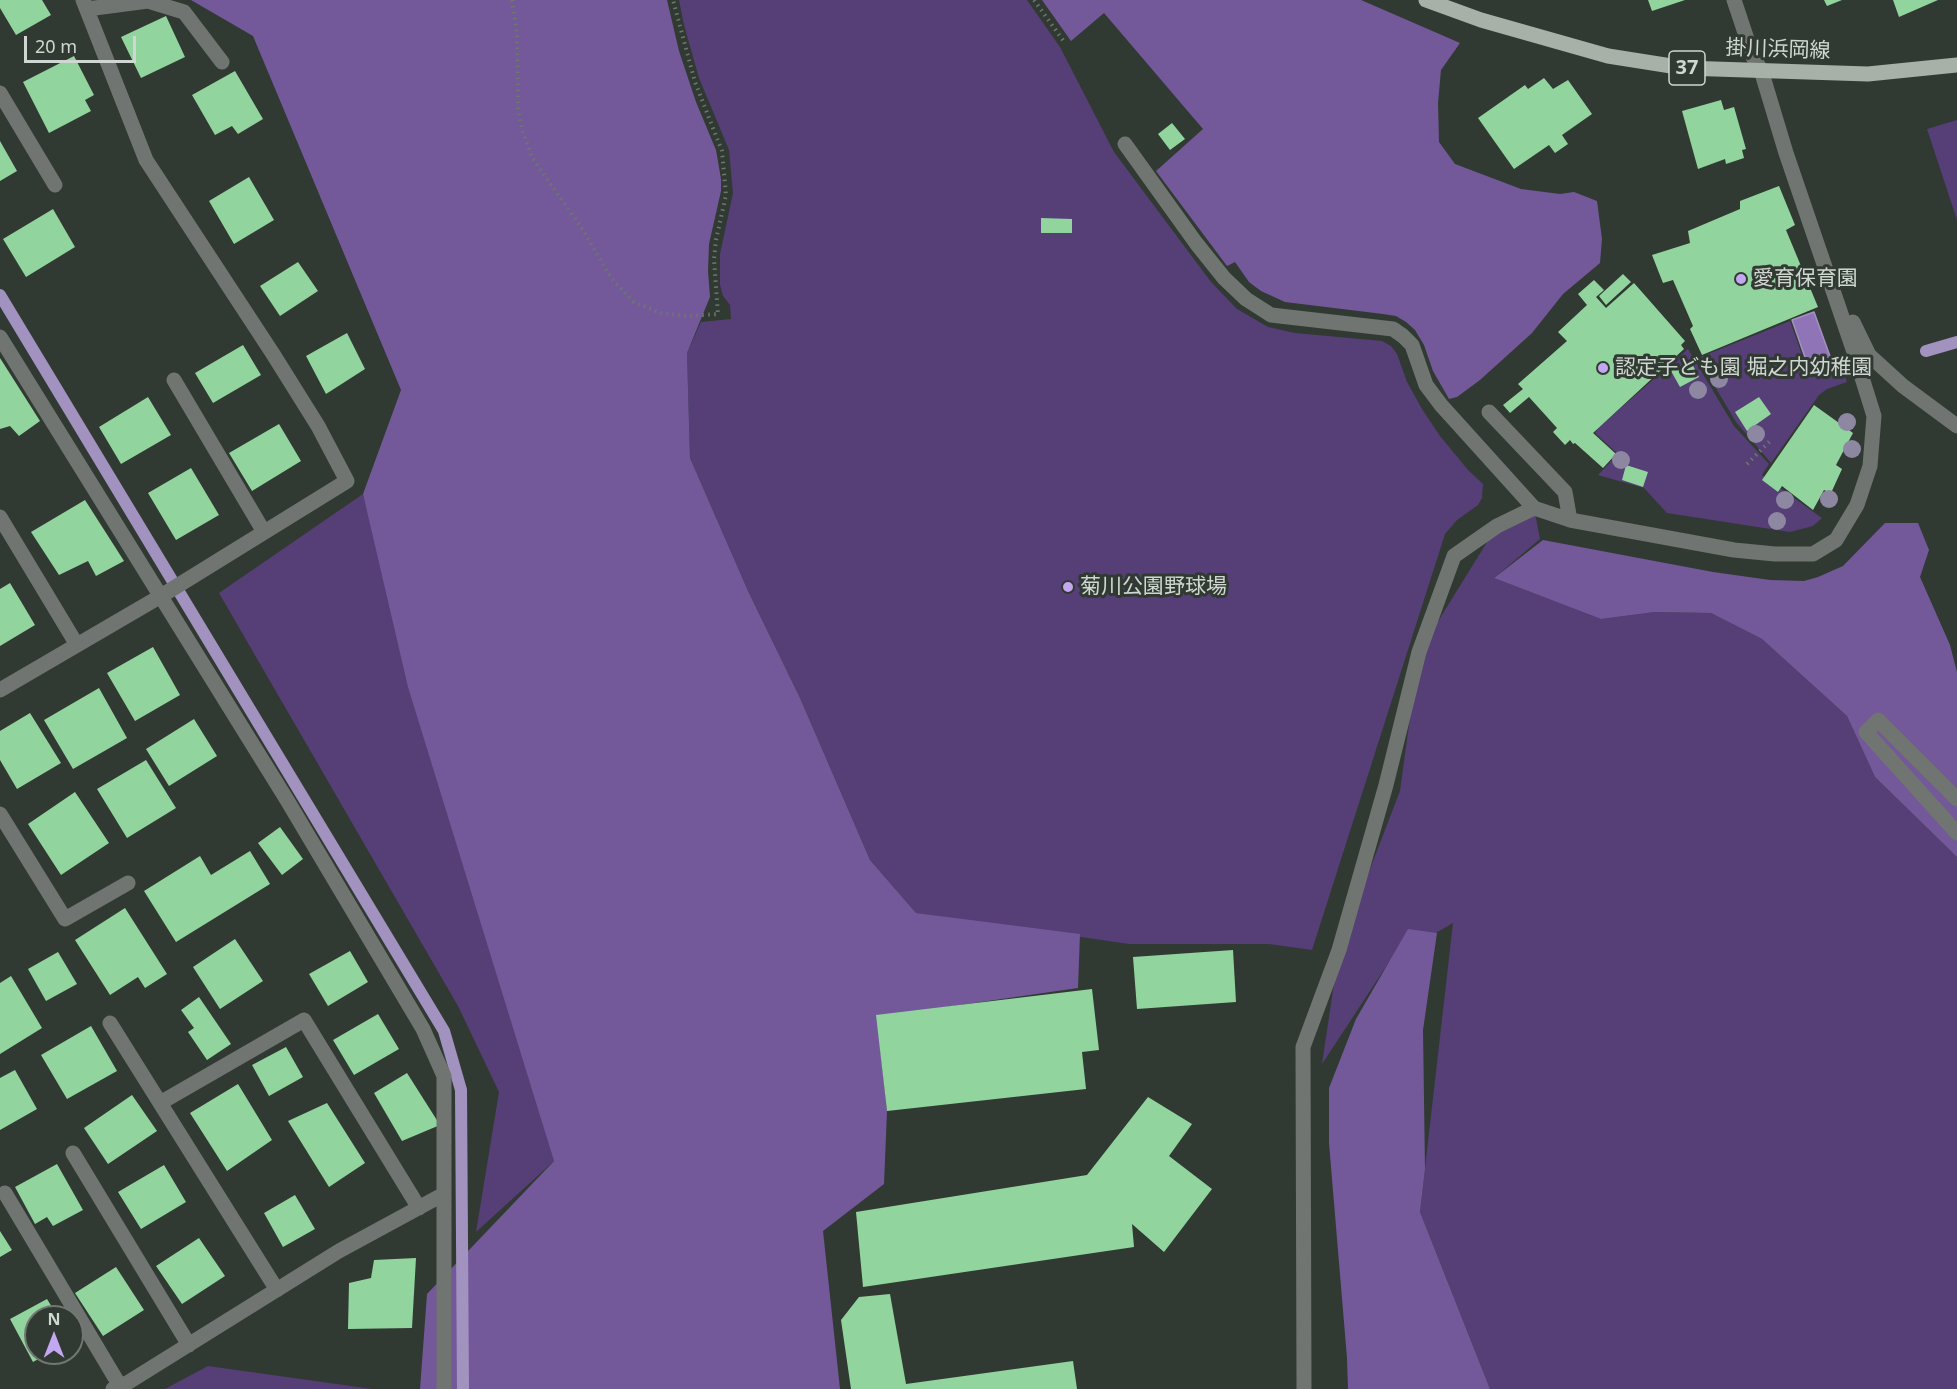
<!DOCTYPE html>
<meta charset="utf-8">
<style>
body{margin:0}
#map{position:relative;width:1957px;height:1389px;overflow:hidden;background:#313a32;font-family:"Noto Sans",sans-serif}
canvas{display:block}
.north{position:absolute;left:24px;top:1305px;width:60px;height:60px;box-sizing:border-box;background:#313a32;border:2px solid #717872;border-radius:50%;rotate:0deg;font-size:16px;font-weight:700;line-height:24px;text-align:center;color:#d0d6d1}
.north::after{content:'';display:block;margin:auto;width:21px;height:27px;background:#c4a7f1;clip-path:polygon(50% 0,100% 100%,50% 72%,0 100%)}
.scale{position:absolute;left:24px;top:36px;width:112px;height:27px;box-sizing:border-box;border:3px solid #d0d6d1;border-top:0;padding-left:8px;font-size:18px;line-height:21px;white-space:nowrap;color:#d0d6d1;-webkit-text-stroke:4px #313a32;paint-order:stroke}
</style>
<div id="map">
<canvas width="1957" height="1389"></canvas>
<div class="north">N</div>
<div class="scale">20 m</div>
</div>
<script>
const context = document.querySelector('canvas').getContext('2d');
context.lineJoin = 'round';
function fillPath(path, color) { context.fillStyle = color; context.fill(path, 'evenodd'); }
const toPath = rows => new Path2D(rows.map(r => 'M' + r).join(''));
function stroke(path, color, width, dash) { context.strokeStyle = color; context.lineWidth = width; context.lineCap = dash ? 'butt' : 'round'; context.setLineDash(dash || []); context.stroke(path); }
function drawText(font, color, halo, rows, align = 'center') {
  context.font = font + ' "Noto Sans","Noto Sans JP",sans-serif'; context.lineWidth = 6; context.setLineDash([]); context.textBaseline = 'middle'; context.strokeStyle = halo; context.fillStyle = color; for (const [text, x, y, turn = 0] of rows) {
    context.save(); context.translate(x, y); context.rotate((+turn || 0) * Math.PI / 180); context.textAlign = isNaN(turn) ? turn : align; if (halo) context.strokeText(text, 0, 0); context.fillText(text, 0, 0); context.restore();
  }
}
const green = toPath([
 [679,0,1027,0,1060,47,1114,152,1211,282,1237,309,1268,327,1295,333,1382,341,1391,346,1397,354,1407,382,1422,409,1440,436,1468,470,1483,484,1482,498,1478,505,1457,520,1445,534,1312,950,1269,944,1129,944,916,913,870,860,800,698,748,591,690,458,687,353,701,322,731,319,730,305,723,296,720,285,720,254,733,193,729,150,699,78,684,25],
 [1957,120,1957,220,1927,129],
 [1790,321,1807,369,1840,358,1847,382,1827,389,1819,395,1771,463,1736,422,1698,358],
 [1688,349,1734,426,1769,464,1762,475,1822,518,1813,526,1790,532,1667,513,1644,488,1598,475,1618,454,1595,433,1599,427],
 [363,494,554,1161,476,1232,499,1092,458,1006,219,593],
 [1534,508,1540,539,1494,578,1601,619,1655,612,1711,613,1762,639,1847,716,1875,777,1957,857,1957,1389,1490,1389,1420,1212,1453,923,1391,959,1322,1064,1339,950,1400,791,1419,652,1497,526],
 [208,1366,372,1389,165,1389]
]);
const forest = toPath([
 [191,0,667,0,679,51,696,102,716,150,721,179,721,191,709,244,708,271,710,297,687,353,690,458,748,591,800,698,870,860,916,913,1080,934,1078,988,877,1017,887,1111,884,1184,823,1231,840,1389,420,1389,427,1294,554,1161,408,687,363,494,401,390,253,36],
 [1042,0,1361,0,1460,43,1441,70,1438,103,1439,142,1455,164,1521,189,1560,194,1574,192,1597,201,1602,239,1600,263,1563,294,1532,333,1480,380,1457,397,1449,399,1433,371,1424,345,1415,330,1406,322,1396,316,1383,314,1285,302,1261,291,1249,282,1235,262,1227,266,1156,171,1203,129,1104,13,1071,41],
 [1885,523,1918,523,1929,550,1920,577,1950,645,1957,672,1957,857,1875,777,1847,716,1762,639,1711,613,1655,612,1601,619,1494,578,1543,540,1713,572,1770,580,1804,581,1818,577,1843,566],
 [1408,929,1437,933,1423,1030,1425,1169,1420,1212,1490,1389,1348,1389,1347,1358,1329,1143,1329,1088,1356,1019]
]);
const water = toPath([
 [1814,312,1831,359,1808,366,1792,320,1814,312]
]);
const stream = toPath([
 [0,295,444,1031,461,1090,463,1389],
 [1926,351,1957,342]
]);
const building = toPath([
 [0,0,42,0,51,15,16,35,0,8],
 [1648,0,1685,0,1652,11],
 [1824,0,1842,0,1827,6],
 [1893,0,1938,0,1899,17],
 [166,16,185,57,141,78,121,37],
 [74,56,94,95,85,100,91,111,49,133,23,82],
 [235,71,263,119,238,134,232,126,215,135,192,95],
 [1544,78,1553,89,1568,80,1592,114,1562,135,1568,144,1555,153,1549,145,1514,169,1478,118,1525,85,1528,89],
 [1721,100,1724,110,1734,107,1746,149,1742,150,1744,158,1726,164,1725,159,1698,169,1682,111],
 [1172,123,1185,139,1170,150,1158,134],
 [0,141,17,171,0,181],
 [249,177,274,220,234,244,209,201],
 [1779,186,1795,225,1786,230,1818,307,1702,355,1690,329,1693,326,1673,280,1663,283,1652,255,1690,243,1688,231,1740,209,1740,201],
 [53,209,75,247,26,277,3,239],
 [1041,218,1072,219,1072,233,1041,233],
 [298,262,318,291,280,316,260,286],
 [1623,274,1631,282,1606,305,1599,296],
 [1594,280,1604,290,1596,297,1606,308,1634,283,1685,341,1681,345,1684,349,1593,433,1616,454,1603,468,1575,443,1573,444,1570,440,1565,445,1553,432,1557,428,1529,397,1510,413,1503,405,1523,389,1518,384,1567,341,1558,332,1587,305,1578,294],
 [347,333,365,369,326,394,306,356],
 [243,345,261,375,213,403,195,373],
 [0,358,40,421,19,436,10,426,0,429],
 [1690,360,1699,377,1680,387,1671,371],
 [148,397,171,435,121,464,99,427],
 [1759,397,1771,414,1747,431,1735,412],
 [1814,405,1853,433,1836,465,1842,469,1831,493,1824,490,1813,510,1782,486,1778,492,1762,480],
 [279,424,301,461,252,491,229,453],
 [1626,465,1648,472,1643,487,1622,480],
 [191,468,219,515,176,540,148,493],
 [85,500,124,561,96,576,88,561,59,575,31,532],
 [10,583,35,625,0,646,0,589],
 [153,647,180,695,135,721,107,673],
 [99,688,127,738,73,769,44,720],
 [30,713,61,763,17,789,0,760,0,731],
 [194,719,217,756,169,786,146,749],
 [146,760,176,808,127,838,97,789],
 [75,792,109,843,61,875,28,824],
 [280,827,303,859,282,875,258,843],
 [250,851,270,884,176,942,144,891,200,856,211,875],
 [125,908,167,974,145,988,138,977,110,995,75,940],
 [235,939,263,981,220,1009,193,967],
 [1233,950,1236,1002,1137,1009,1133,957],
 [350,951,368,982,328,1006,309,974],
 [58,952,77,984,46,1001,28,969],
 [11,976,42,1028,0,1054,0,983],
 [1092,989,1099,1050,1082,1052,1086,1089,887,1111,876,1015],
 [199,997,231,1044,207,1060,188,1032,194,1028,181,1010],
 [378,1014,399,1049,354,1075,333,1040],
 [91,1026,117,1071,67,1099,41,1055],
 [286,1047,303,1077,269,1096,252,1065],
 [15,1070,37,1109,0,1130,0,1078],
 [407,1073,440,1125,402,1141,374,1093],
 [238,1084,272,1140,227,1171,190,1113],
 [132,1095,157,1131,108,1164,84,1128],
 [1148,1097,1192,1124,1169,1156,1212,1189,1164,1252,1132,1224,1134,1247,863,1287,856,1212,1087,1175],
 [327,1103,365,1163,329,1187,288,1121],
 [57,1164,83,1210,53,1226,47,1217,35,1224,15,1187],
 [164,1165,186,1202,141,1229,118,1192],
 [295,1195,315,1229,283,1247,264,1213],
 [0,1231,12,1250,0,1257],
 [199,1238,225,1276,182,1304,156,1266],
 [416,1258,412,1328,348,1329,349,1283,371,1278,374,1260],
 [116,1267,144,1310,103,1336,75,1293],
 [890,1294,906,1384,1073,1361,1077,1389,851,1389,841,1320,859,1297],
 [47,1299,58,1317,36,1317,36,1353,49,1353,33,1362,10,1319]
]);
const path = toPath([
 [512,0,517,34,518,108,523,133,533,159,583,230,611,278,634,302,661,313,687,316,718,314,714,259,716,240,726,195,722,151,695,82,673,0],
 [1034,0,1065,43],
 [1747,464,1772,439]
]);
const minor = toPath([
 [87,9,148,1,184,12,222,62],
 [0,93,55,185],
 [1125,144,1196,243,1224,278,1246,299,1271,315,1393,329,1403,336,1412,345,1426,385,1441,405,1534,508,1570,520,1734,550,1775,554,1813,554,1836,540,1857,505,1870,466,1874,416,1854,352,1786,153,1761,70,1753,57,1734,0],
 [1853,322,1869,355,1903,386,1957,426],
 [0,337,287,800,423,1029,444,1076,444,1389],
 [174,380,264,532],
 [1489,412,1565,492,1570,520],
 [0,517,77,645],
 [0,690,161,596,347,481,318,426,273,354,146,160,83,0],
 [1957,799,1878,720,1866,732,1957,833],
 [0,814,65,919,128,883],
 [110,1023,277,1290],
 [160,1103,304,1020,419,1208],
 [73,1153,189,1345],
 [5,1193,120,1386],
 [1304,1388,1303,1047,1339,950,1386,785,1419,652,1454,556,1497,526,1534,508],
 [113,1389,127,1383,339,1251,444,1194]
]);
const major = toPath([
 [1426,0,1481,20,1608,56,1684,68,1868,74,1957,65]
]);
const trees = [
 [1719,379],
 [1698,390],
 [1847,422],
 [1756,434],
 [1852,449],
 [1621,460],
 [1829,499],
 [1785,500],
 [1777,521]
];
const markers = [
 [1741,279,6,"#c4a7f1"],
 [1603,368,6,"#c4a7f1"],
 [1068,587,6,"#c4a7f1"]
];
const shields = [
 [1687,68,36]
];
const shieldNames = [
 ["37",1687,68]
];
const streetNames = [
 ["掛川浜岡線",1778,50,2]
];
const poiNames = [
 ["愛育保育園",1753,279],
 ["認定子ども園 堀之内幼稚園",1615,368],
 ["菊川公園野球場",1080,587]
];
fillPath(green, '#563e77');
fillPath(forest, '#735999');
fillPath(water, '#8f75b7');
stroke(water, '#a292bf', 1.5);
stroke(stream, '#a292bf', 12);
fillPath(building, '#92d49e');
stroke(path, '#6e766f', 4, [1.5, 4.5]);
stroke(minor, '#707571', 15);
stroke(major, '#a7b1a8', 15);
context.fillStyle = '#8e87a2';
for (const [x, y] of trees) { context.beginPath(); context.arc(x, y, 9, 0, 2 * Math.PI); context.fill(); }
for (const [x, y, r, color] of markers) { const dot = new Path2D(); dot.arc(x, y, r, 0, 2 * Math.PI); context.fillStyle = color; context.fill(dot); stroke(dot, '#313a32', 2); }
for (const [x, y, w] of shields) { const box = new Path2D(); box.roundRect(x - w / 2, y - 17, w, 34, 4.5); context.fillStyle = '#313a32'; context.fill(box); stroke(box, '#d0d6d1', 1.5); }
drawText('bold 20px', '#d0d6d1', null, shieldNames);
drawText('21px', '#d0d6d1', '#313a32', streetNames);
drawText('21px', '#d0d6d1', '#313a32', poiNames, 'left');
</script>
